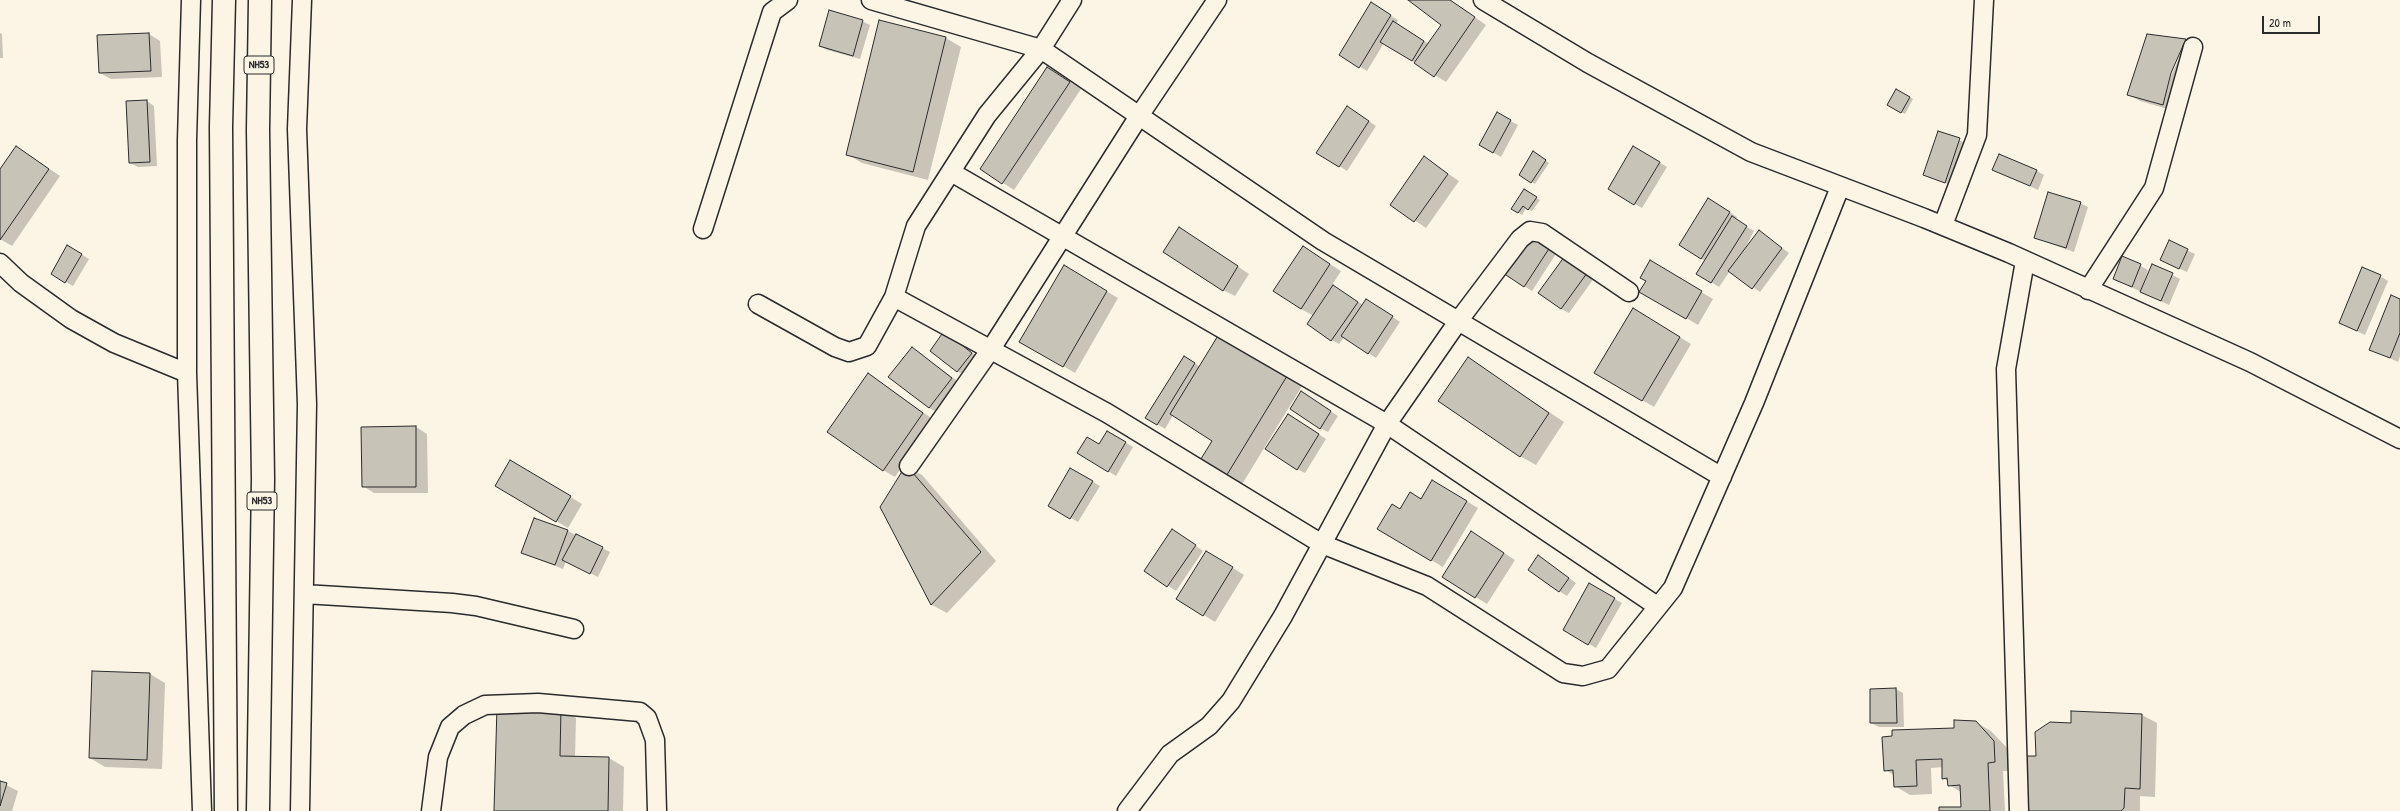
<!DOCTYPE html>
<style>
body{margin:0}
#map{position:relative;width:2400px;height:811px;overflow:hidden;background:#fcf5e5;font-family:"Patrick Hand",sans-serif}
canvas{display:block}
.scale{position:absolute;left:2262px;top:16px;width:58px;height:18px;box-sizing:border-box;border:2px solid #2b2b2b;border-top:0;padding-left:5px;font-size:12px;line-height:14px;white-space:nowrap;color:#2b2b2b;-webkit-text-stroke:3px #fcf5e5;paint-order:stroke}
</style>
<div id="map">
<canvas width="2400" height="811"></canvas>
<div class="scale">20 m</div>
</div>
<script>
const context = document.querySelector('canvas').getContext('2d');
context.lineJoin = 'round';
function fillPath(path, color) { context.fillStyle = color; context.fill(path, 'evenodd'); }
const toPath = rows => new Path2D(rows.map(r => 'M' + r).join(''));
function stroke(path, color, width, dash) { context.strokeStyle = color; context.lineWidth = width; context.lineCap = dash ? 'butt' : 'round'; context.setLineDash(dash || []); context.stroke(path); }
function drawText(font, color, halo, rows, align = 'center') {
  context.font = font + ' "Patrick Hand",sans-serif'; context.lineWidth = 3.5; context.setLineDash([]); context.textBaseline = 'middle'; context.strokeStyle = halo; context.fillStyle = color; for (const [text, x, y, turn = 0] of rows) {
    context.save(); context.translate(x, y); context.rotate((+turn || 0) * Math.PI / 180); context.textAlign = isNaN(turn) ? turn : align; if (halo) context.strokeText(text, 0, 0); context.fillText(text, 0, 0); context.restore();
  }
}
const shadow = toPath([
 [1409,0,1450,0,1486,25,1446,82,1384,43,1367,71,1340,55,1371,4,1398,20,1396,24,1429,44,1442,25],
 [862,21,870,25,860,59,827,50,820,46],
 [0,33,2,34,3,58,0,58],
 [149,34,160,41,162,77,111,79,100,73],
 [2148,35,2186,40,2198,46,2175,111,2140,101,2128,94],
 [2183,43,2186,43,2170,78,2168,77],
 [946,38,961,47,928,180,862,163,847,154],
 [1048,68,1081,89,1014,190,981,169],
 [1896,90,1913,99,1905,114,1888,105],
 [147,101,154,106,157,166,138,167,130,163],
 [1354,111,1376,126,1347,171,1318,152],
 [1497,114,1518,125,1501,157,1480,145],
 [1939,132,1968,144,1953,186,1924,175],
 [17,147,60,176,12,246,0,239,0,171],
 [1634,147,1667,167,1642,208,1609,189],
 [1537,155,1549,163,1535,184,1520,174],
 [1424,158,1459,181,1426,228,1391,204],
 [1994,170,2037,171,2044,175,2038,190],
 [1524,190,1540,200,1532,211,1526,208,1522,215,1513,209],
 [1716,203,1737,217,1735,220,1754,231,1742,254,1759,231,1789,253,1760,292,1730,271,1719,287,1697,273,1705,261,1680,245],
 [2080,203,2088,207,2074,252,2035,238],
 [1533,229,1561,246,1532,291,1504,273],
 [1191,235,1249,274,1235,296,1223,290],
 [2169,242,2195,254,2187,272,2161,260],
 [68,246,89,259,73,286,52,274],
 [1303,247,1341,271,1332,285,1363,305,1374,304,1400,322,1376,358,1344,337,1339,344,1332,340,1314,316,1301,309],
 [1568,254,1597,274,1569,313,1561,309],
 [2123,257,2148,270,2144,282,2145,282,2153,265,2180,279,2169,305,2114,279],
 [1651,262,1713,299,1698,325,1641,291,1647,281],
 [1064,267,1118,298,1075,373,1021,341],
 [2380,276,2388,281,2365,335,2340,323],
 [2400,300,2400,356,2398,362,2370,349],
 [1645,316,1691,344,1654,407,1596,373],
 [952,337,979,358,965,375,957,371],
 [1234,344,1302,386,1241,486,1226,478,1214,440,1173,415,1165,429,1157,424,1190,361,1201,367],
 [912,348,963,385,941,414,929,408],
 [1468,358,1564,422,1536,465,1520,456],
 [879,381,934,420,895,477,883,470],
 [1308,397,1338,416,1328,432,1320,428],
 [1296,419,1326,439,1305,473,1297,469],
 [416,427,427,434,428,493,374,493,363,486],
 [1108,432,1133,447,1116,476,1079,453,1100,445],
 [511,461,582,504,568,528,496,485],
 [907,467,922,475,996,561,947,613,932,605,881,507],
 [1071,469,1100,486,1078,522,1050,506],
 [1433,481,1478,508,1443,567,1379,529,1400,510,1421,500],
 [534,519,568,531,610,552,598,577,566,561,563,569,522,553],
 [1180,535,1203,551,1176,591,1145,570],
 [1483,539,1515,560,1487,604,1443,577],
 [1218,559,1244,575,1215,622,1178,599],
 [1545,561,1576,583,1567,596,1559,591],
 [1590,585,1622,603,1596,648,1564,630],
 [150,674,165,683,162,769,105,767,90,758],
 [1896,689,1903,693,1904,727,1879,727,1871,723],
 [561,710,576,718,575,757,609,758,624,767,623,811,495,811],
 [2072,712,2142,715,2157,723,2155,797,2140,796,2140,811,2023,811,2037,757,2072,724],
 [1975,722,1991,731,2009,750,2010,771,2003,771,2005,811,1940,811,1962,808,1961,792,1949,785,1948,781,1943,778,1943,767,1931,768,1932,794,1910,795,1895,786,1894,775,1885,770,1955,729],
 [0,782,18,791,12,811,0,811]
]);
const building = toPath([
 [1408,0,1450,0,1475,17,1434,77,1414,63,1441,25,1408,0],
 [1371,2,1391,15,1359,68,1339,55,1371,2],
 [829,10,863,20,853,56,819,46,829,10],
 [879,20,946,37,913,172,846,155,879,20],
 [1393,21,1424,41,1412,61,1380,42,1393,21],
 [149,33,151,71,99,73,97,35,149,33],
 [2147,34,2186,39,2171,73,2163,105,2127,95,2147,34],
 [1047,67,1070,82,1002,184,980,169,1047,67],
 [1896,89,1910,97,1901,113,1887,105,1896,89],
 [147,100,150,162,129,163,126,101,147,100],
 [1347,106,1369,121,1339,167,1316,153,1347,106],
 [1497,112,1511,120,1493,153,1479,145,1497,112],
 [1938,131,1960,138,1945,183,1923,175,1938,131],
 [16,146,49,169,0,240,0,169,16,146],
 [1633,146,1660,162,1634,205,1608,189,1633,146],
 [1533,151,1546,160,1531,183,1519,175,1533,151],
 [1999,154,2037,170,2030,186,1992,170,1999,154],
 [1424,156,1448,174,1414,222,1390,205,1424,156],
 [1524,189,1537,197,1528,210,1523,206,1518,213,1511,209,1524,189],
 [2048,192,2081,202,2066,248,2034,238,2048,192],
 [1708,198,1730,212,1701,259,1679,245,1708,198],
 [1732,216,1747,226,1711,283,1696,274,1732,216],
 [1179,227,1238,266,1223,291,1163,252,1179,227],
 [1533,227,1554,241,1524,287,1503,273,1533,227],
 [1759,230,1782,248,1752,289,1728,271,1759,230],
 [2169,240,2188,249,2179,269,2160,260,2169,240],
 [67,245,82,254,65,283,51,274,67,245],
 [1303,246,1330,264,1301,309,1273,291,1303,246],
 [1567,253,1590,269,1561,309,1538,293,1567,253],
 [2122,256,2141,264,2132,287,2113,279,2122,256],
 [1650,260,1702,291,1686,319,1639,292,1646,281,1640,278,1650,260],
 [2152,264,2173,273,2161,301,2140,292,2152,264],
 [1064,265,1107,291,1063,367,1019,342,1064,265],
 [2362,267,2381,275,2357,331,2339,323,2362,267],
 [1333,285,1358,302,1331,341,1307,324,1333,285],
 [2391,295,2400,299,2400,333,2390,358,2369,350,2391,295],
 [1366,299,1393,316,1368,354,1341,336,1366,299],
 [1633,308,1680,337,1642,401,1594,373,1633,308],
 [944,331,972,353,957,372,930,351,944,331],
 [1219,334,1287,376,1225,478,1199,462,1212,441,1170,414,1219,334],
 [912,347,952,378,929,408,888,377,912,347],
 [1184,356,1195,363,1157,425,1145,418,1184,356],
 [1468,357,1549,413,1520,457,1438,401,1468,357],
 [868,373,923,413,883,471,827,432,868,373],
 [1301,391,1331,411,1320,429,1290,409,1301,391],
 [1288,414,1319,434,1297,470,1265,449,1288,414],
 [416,426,416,487,362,487,361,427,416,426],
 [1107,431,1126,442,1108,472,1077,453,1087,437,1099,444,1107,431],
 [510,460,571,496,556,522,495,486,510,460],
 [906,465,981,552,931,605,880,507,906,465],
 [1070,468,1093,481,1070,519,1048,506,1070,468],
 [1432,480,1467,501,1431,561,1377,529,1392,504,1400,509,1410,492,1421,499,1432,480],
 [534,518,568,530,555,565,521,553,534,518],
 [1172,529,1196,545,1167,587,1144,571,1172,529],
 [1471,531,1504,553,1475,598,1442,577,1471,531],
 [576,534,603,547,590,574,562,560,576,534],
 [1206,551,1233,567,1203,616,1176,599,1206,551],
 [1538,555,1569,578,1559,592,1528,570,1538,555],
 [1589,583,1615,598,1588,645,1563,630,1589,583],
 [92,671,150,673,147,760,89,758,92,671],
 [1896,688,1897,723,1870,723,1870,689,1896,688],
 [497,707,561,709,560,756,609,757,608,811,494,811,497,707],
 [2071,711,2142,714,2140,789,2125,788,2124,808,2121,811,2022,811,2021,756,2036,756,2035,732,2050,722,2071,723,2071,711],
 [1954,720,1976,721,1994,741,1995,762,1988,763,1990,811,1939,811,1939,807,1961,807,1960,785,1948,786,1947,778,1942,779,1942,759,1916,760,1917,786,1894,787,1893,770,1884,771,1882,737,1892,736,1892,730,1954,728,1954,720],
 [0,781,7,783,0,806,0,781]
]);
const street = toPath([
 [191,0,187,140,187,373,202,811],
 [871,0,1041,49,1323,241,1722,477],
 [1483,0,1588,63,1751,152,1924,218,2009,253,2250,362,2400,439],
 [951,172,1387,424,1657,606],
 [1943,225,1977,135,1984,0],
 [703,229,772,12,788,0],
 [0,263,21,283,71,319,114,343,187,373],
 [2088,290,2154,188,2193,47],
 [894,297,1107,413,1322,544,1427,586,1563,673,1583,676,1608,669,1673,588,1754,403,1840,187],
 [758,304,835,347,849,352,867,346,894,297,916,226,987,115,1041,49,1072,0],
 [909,466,991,349,1139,116,1217,0],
 [304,594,452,603,476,606,574,629],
 [300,811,307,404,297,129,302,0],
 [431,811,438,757,450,727,464,715,485,705,538,703,640,712,647,718,655,740,657,811],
 [1127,811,1170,754,1209,726,1231,701,1283,616,1387,424,1459,320,1520,239,1530,231,1542,233,1629,292],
 [2019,811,2006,369,2025,261]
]);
const highway = toPath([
 [224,0,221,127,226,811],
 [258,811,263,479,258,130,260,0]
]);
const shields = [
 [259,65,30],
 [262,501,30]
];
const shieldNames = [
 ["NH53",259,65],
 ["NH53",262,501]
];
fillPath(shadow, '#0003');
fillPath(building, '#c8c3b7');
stroke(building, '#2b2b2b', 1);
stroke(street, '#2b2b2b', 21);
stroke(highway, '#2b2b2b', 25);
stroke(street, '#fcf5e5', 18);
stroke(highway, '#fcf5e5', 22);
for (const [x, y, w] of shields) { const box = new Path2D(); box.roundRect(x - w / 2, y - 9, w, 18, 3); context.fillStyle = '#fcf5e5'; context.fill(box); stroke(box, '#2b2b2b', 1); }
drawText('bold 11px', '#2b2b2b', null, shieldNames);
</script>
